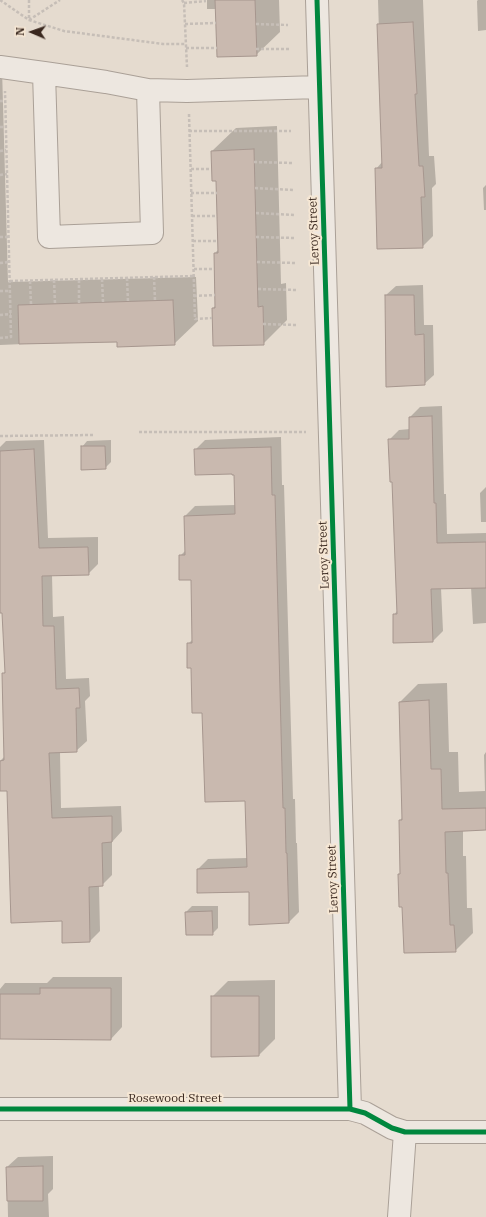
<!DOCTYPE html>
<style>
body{margin:0}
#map{position:relative;width:486px;height:1217px;overflow:hidden;background:#e5dbcf;font-family:"IBM Plex Serif",serif}
canvas{display:block}
.north{position:absolute;left:12px;top:12px;width:40px;height:40px;-webkit-text-stroke:3px #f6e7d4;paint-order:stroke;rotate:272deg;font-size:11px;font-weight:700;line-height:16px;text-align:center;color:#3a281f}
.north::after{content:'';display:block;margin:auto;width:14px;height:18px;background:#3a281f;clip-path:polygon(50% 0,100% 100%,50% 72%,0 100%)}
</style>
<div id="map">
<canvas width="486" height="1217"></canvas>
<div class="north">N</div>
</div>
<script>
const context = document.querySelector('canvas').getContext('2d');
context.lineJoin = 'round';
function fillPath(path, color) { context.fillStyle = color; context.fill(path, 'evenodd'); }
const toPath = rows => new Path2D(rows.map(r => 'M' + r).join(''));
function stroke(path, color, width, dash) { context.strokeStyle = color; context.lineWidth = width; context.lineCap = dash ? 'butt' : 'round'; context.setLineDash(dash || []); context.stroke(path); }
function drawText(font, color, halo, rows, align = 'center') {
  context.font = font + ' "IBM Plex Serif",serif'; context.lineWidth = 4; context.setLineDash([]); context.textBaseline = 'middle'; context.strokeStyle = halo; context.fillStyle = color; for (const [text, x, y, turn = 0] of rows) {
    context.save(); context.translate(x, y); context.rotate((+turn || 0) * Math.PI / 180); context.textAlign = isNaN(turn) ? turn : align; if (halo) context.strokeText(text, 0, 0); context.fillText(text, 0, 0); context.restore();
  }
}
const shadow = toPath([
 [207,0,279,0,280,32,256,55,217,9,207,9],
 [378,0,423,0,429,156,434,156,436,184,432,188,433,236,422,247,376,169,383,161],
 [478,0,486,0,486,30,478,31,477,1],
 [0,68,2,68,8,282,196,277,198,321,174,344,118,340,0,345],
 [277,126,281,284,286,283,287,320,263,344,213,308,216,305,215,253,219,249,217,180,212,151,236,128],
 [486,185,486,210,484,210,483,188],
 [423,285,424,325,433,325,434,375,424,384,386,295,396,286],
 [442,406,444,494,446,494,447,534,486,533,486,623,473,624,471,587,441,588,443,631,433,641,394,615,397,611,393,481,389,440,399,430,410,429,410,417,420,407],
 [281,437,282,485,284,485,293,799,295,799,296,843,297,843,299,912,289,922,250,891,198,869,208,859,247,858,246,800,203,712,192,667,188,644,193,639,192,579,180,556,186,550,185,516,195,506,236,505,235,474,195,450,205,440],
 [44,440,48,538,98,537,98,564,88,574,52,575,53,617,64,616,66,679,89,678,90,696,85,701,87,741,76,751,60,752,61,808,121,806,122,831,112,842,112,875,102,885,99,886,100,931,90,941,63,920,8,790,0,761,5,756,3,674,5,672,3,612,0,612,0,447,6,441],
 [111,440,111,462,105,468,82,447,87,441],
 [486,487,486,522,481,522,480,493],
 [447,683,449,752,458,752,459,792,485,791,484,755,486,752,486,829,463,830,463,856,466,856,467,908,472,908,473,933,455,951,403,906,399,875,401,872,400,820,403,817,400,702,418,684],
 [192,906,218,906,218,928,212,934,186,912],
 [53,977,122,977,122,1027,111,1039,0,1038,0,989,5,983,47,983],
 [275,980,275,1039,259,1055,212,1056,212,997,228,981],
 [53,1156,53,1189,48,1194,49,1217,8,1217,7,1167,18,1157]
]);
const building = toPath([
 [215,0,255,0,257,56,217,57,215,0],
 [413,22,417,94,415,94,419,166,423,166,425,197,421,197,423,248,377,249,375,168,382,168,377,24,413,22],
 [254,149,258,307,263,306,264,345,213,346,212,308,215,308,214,253,218,253,216,181,212,181,211,151,254,149],
 [385,295,414,295,415,335,424,334,425,385,386,387,385,295],
 [173,300,175,345,117,347,117,342,19,344,18,305,173,300],
 [432,416,434,503,436,503,437,543,486,542,486,588,431,589,433,642,393,643,393,614,397,614,392,482,390,482,388,439,409,439,409,417,432,416],
 [81,446,105,446,106,469,81,470,81,446],
 [271,447,272,495,275,495,283,808,285,808,286,853,287,853,289,923,249,925,249,892,197,893,197,869,247,867,245,801,205,802,202,713,192,713,191,668,187,668,187,643,192,643,191,580,179,580,179,555,185,555,184,516,235,514,234,475,232,475,232,474,195,475,194,449,271,447],
 [34,449,39,548,88,547,89,575,42,576,43,626,54,626,56,689,79,688,80,708,76,708,77,752,49,753,52,818,112,816,112,842,102,843,103,886,89,887,90,942,62,943,62,921,11,923,7,791,0,791,0,761,4,760,2,673,5,673,2,613,0,613,0,451,34,449],
 [429,700,431,769,441,769,442,809,486,808,486,830,445,832,446,873,448,873,450,925,454,925,456,952,404,953,402,907,399,907,398,874,400,874,399,820,402,820,399,702,429,700],
 [212,911,213,935,186,935,185,912,212,911],
 [40,988,111,988,111,1040,0,1039,0,994,40,994,40,988],
 [211,996,259,996,259,1056,211,1057,211,996],
 [43,1166,43,1201,7,1201,6,1167,43,1166]
]);
const path = toPath([
 [0,0,29,20,64,31,163,44,186,44],
 [29,0,29,20,60,0],
 [182,0,184,3,187,67],
 [184,3,206,1],
 [185,24,216,23],
 [256,24,288,25],
 [186,48,217,48],
 [256,49,289,49],
 [0,101,5,101],
 [189,114,195,319,212,318],
 [0,127,6,127],
 [189,131,291,131],
 [0,151,6,150],
 [254,162,292,163],
 [191,169,211,169],
 [0,175,7,174],
 [255,188,293,190],
 [191,193,217,193],
 [256,213,294,215],
 [192,216,217,216],
 [0,237,8,237],
 [256,237,294,238],
 [193,241,218,241],
 [257,262,295,263],
 [0,263,9,262],
 [194,269,214,269],
 [154,277,155,301],
 [127,278,128,302],
 [102,279,103,302],
 [54,280,55,304],
 [10,281,194,276],
 [30,281,31,304],
 [258,289,296,290],
 [0,291,10,291],
 [194,296,215,295],
 [79,303,79,279],
 [0,315,11,314],
 [263,324,297,325],
 [0,338,11,337,5,91],
 [139,432,306,432],
 [0,436,93,435]
]);
const minor = toPath([
 [317,0,350,1109],
 [0,67,44,73],
 [148,90,106,82,44,73,49,237,152,233,148,90,187,91,319,87],
 [0,1109,350,1109,365,1113,392,1128,405,1132,486,1132],
 [399,1217,405,1132]
]);
const cycleway = toPath([
 [317,0,350,1109],
 [0,1109,350,1109,365,1113,392,1128,405,1132,486,1132]
]);
const streetNames = [
 ["Leroy Street",314,231,-92],
 ["Leroy Street",324,555,-92],
 ["Leroy Street",333,879,-92],
 ["Rosewood Street",175,1099]
];
fillPath(shadow, '#0003');
fillPath(building, '#c9b9af');
stroke(building, '#a6968e', 1);
stroke(minor, '#aaa097', 24);
stroke(path, '#c6beb7', 2.5, [3, 2]);
stroke(minor, '#ede7e0', 22);
stroke(cycleway, '#00873e', 5);
drawText('12px', '#3a281f', '#f6e7d4', streetNames);
</script>
